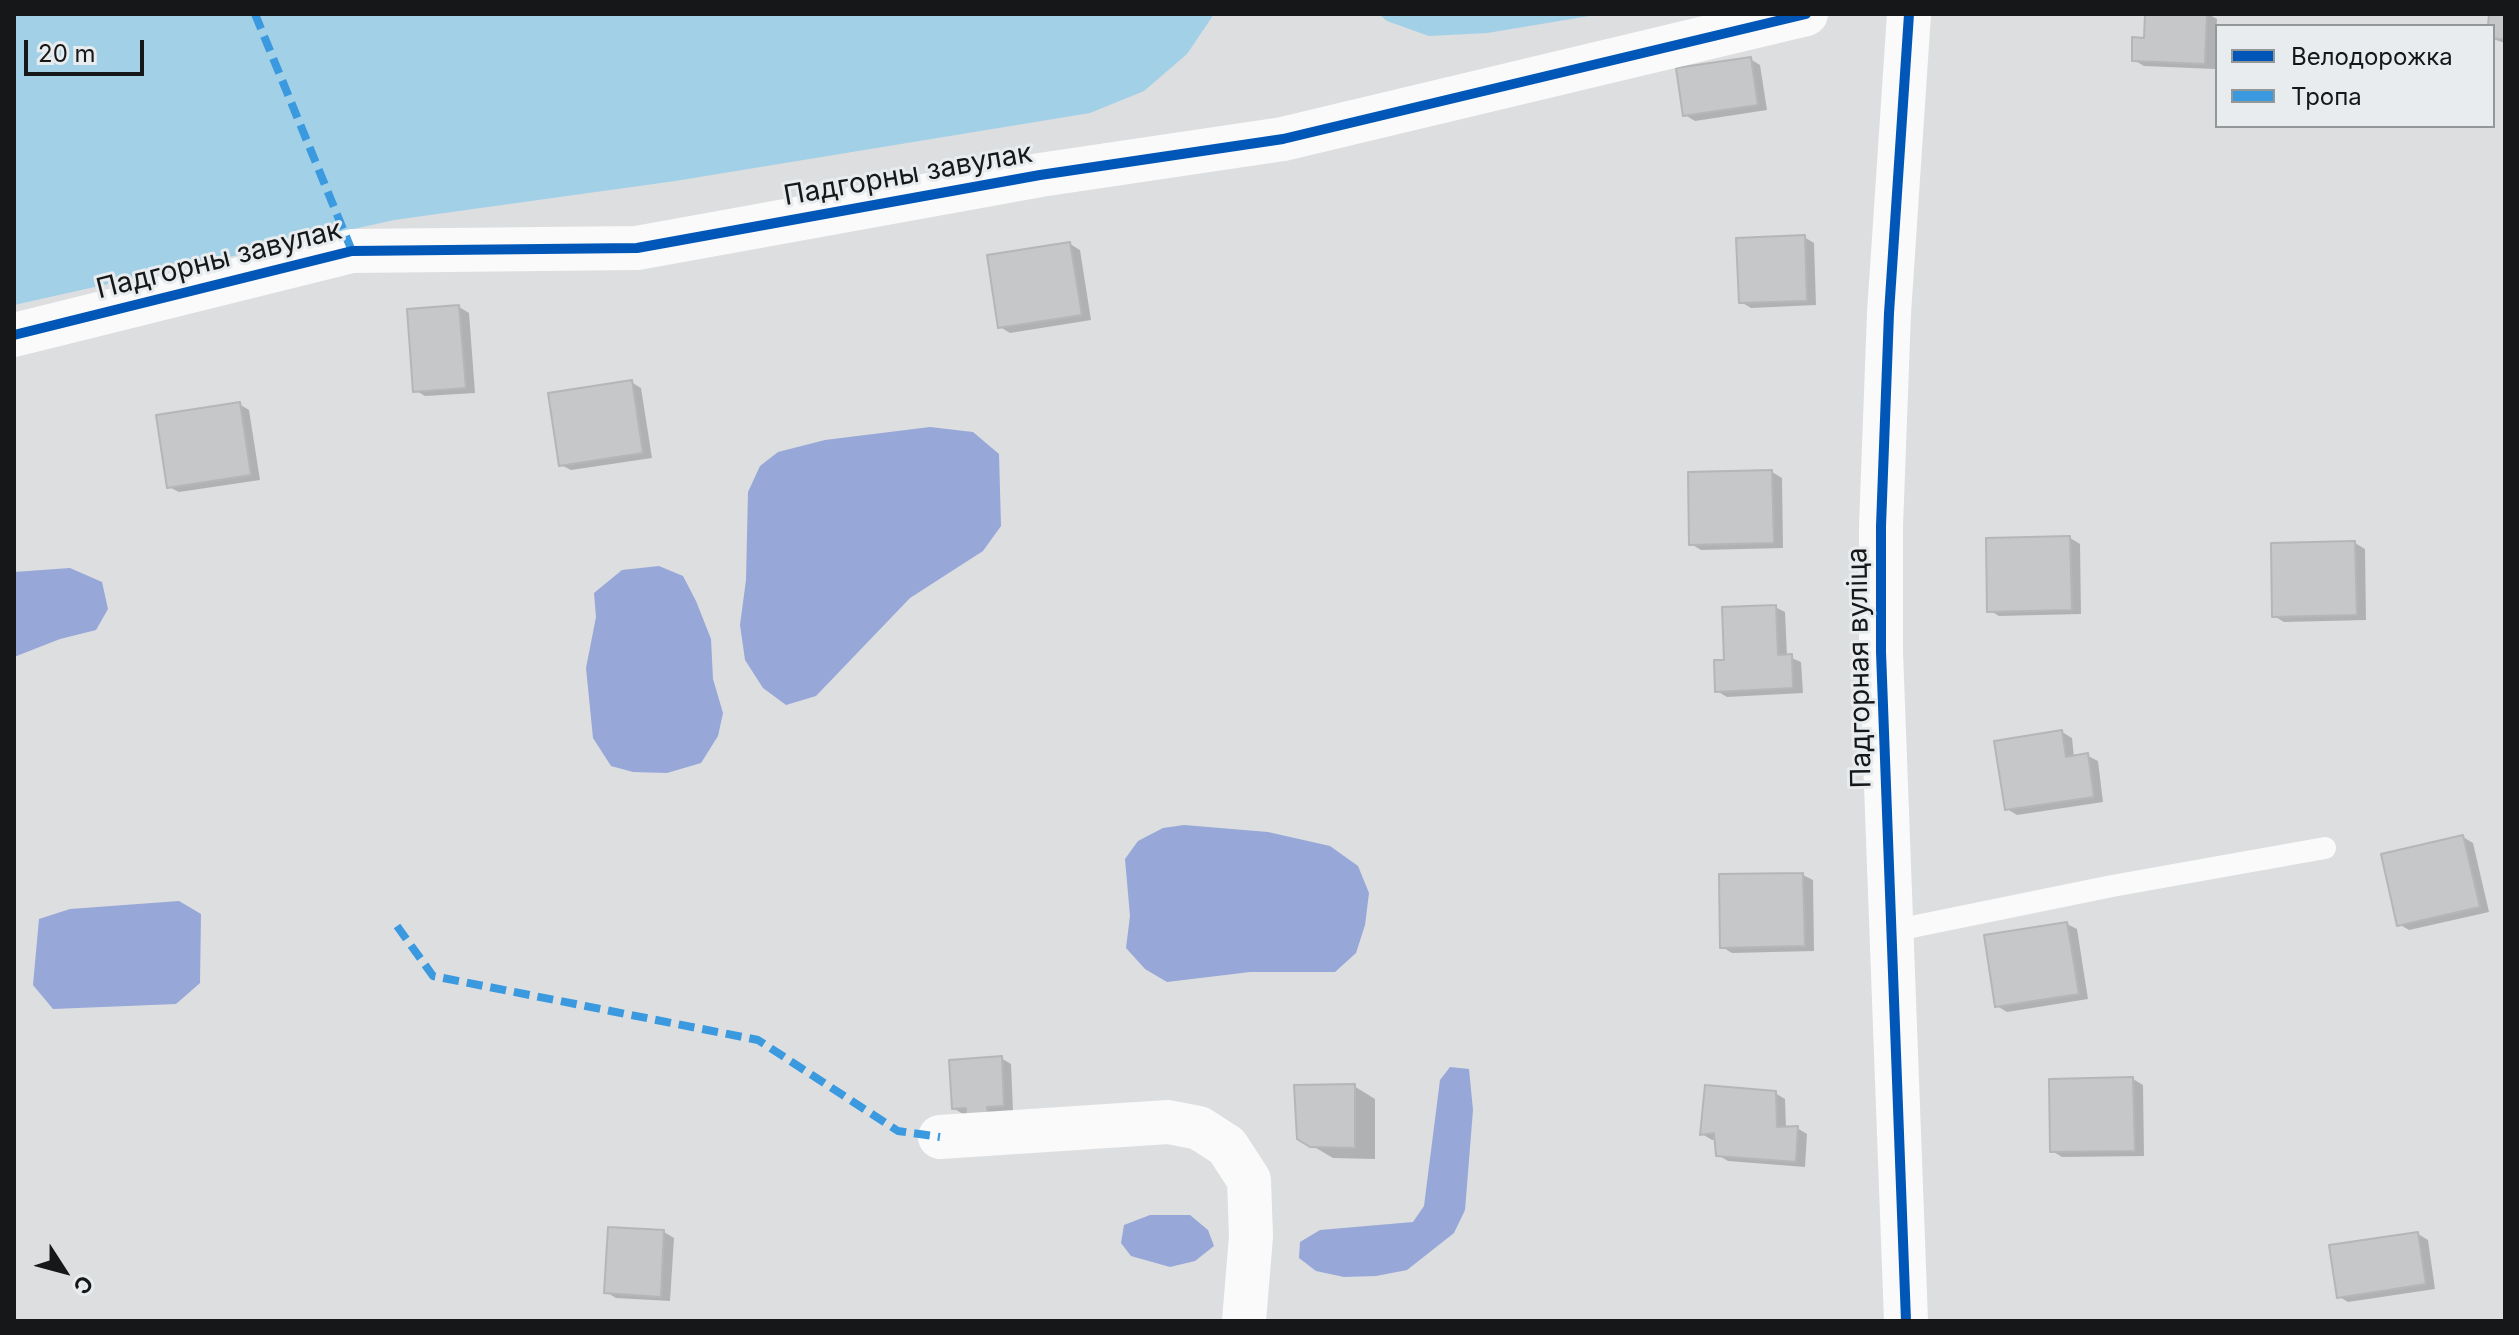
<!DOCTYPE html>
<meta charset="utf-8">
<style>
body{margin:0}
#map{position:relative;width:2519px;height:1335px;overflow:hidden;background:#dcdee0;font-family:Inter,sans-serif}
canvas{display:block}
.frame{position:absolute;inset:0;border:16px solid #161718;pointer-events:none}
.legend{position:absolute;left:2215px;top:24px;width:280px;height:104px;box-sizing:border-box;background:#e8ecee;border:2px solid #949798;margin:0;padding:10px 14px;list-style:none;font-size:24px;color:#161718}
.legend li{display:flex;align-items:center;gap:16px;height:40px}
.legend b{width:40px;border:2px solid #949798}
.north{position:absolute;left:24px;top:1231px;width:80px;height:80px;-webkit-text-stroke:6px #e8ecee;paint-order:stroke;rotate:126deg;font-size:22px;font-weight:700;line-height:32px;text-align:center;color:#161718}
.north::after{content:'';display:block;margin:auto;width:28px;height:36px;background:#161718;clip-path:polygon(50% 0,100% 100%,50% 72%,0 100%)}
.scale{position:absolute;left:24px;top:40px;width:120px;height:36px;box-sizing:border-box;border:4px solid #161718;border-top:0;padding-left:10px;font-size:24px;line-height:28px;white-space:nowrap;color:#161718;-webkit-text-stroke:6px #e8ecee;paint-order:stroke}
</style>
<div id="map">
<canvas width="2519" height="1335"></canvas>
<div class="frame"></div>
<ul class="legend">
<li><b style="height:10px;background:#0057b8"></b>Велодорожка</li>
<li><b style="height:10px;background:#3b9adf"></b>Тропа</li>
</ul>
<div class="north">С</div>
<div class="scale">20 m</div>
</div>
<script>
const context = document.querySelector('canvas').getContext('2d');
context.lineJoin = 'round';
function fillPath(path, color) { context.fillStyle = color; context.fill(path, 'evenodd'); }
const toPath = rows => new Path2D(rows.map(r => 'M' + r).join(''));
function stroke(path, color, width, dash) { context.strokeStyle = color; context.lineWidth = width; context.lineCap = dash ? 'butt' : 'round'; context.setLineDash(dash || []); context.stroke(path); }
function drawText(font, color, halo, rows, align = 'center') {
  context.font = font + ' Inter,sans-serif'; context.lineWidth = 6; context.setLineDash([]); context.textBaseline = 'middle'; context.strokeStyle = halo; context.fillStyle = color; for (const [text, x, y, turn = 0] of rows) {
    context.save(); context.translate(x, y); context.rotate((+turn || 0) * Math.PI / 180); context.textAlign = isNaN(turn) ? turn : align; if (halo) context.strokeText(text, 0, 0); context.fillText(text, 0, 0); context.restore();
  }
}
const green = toPath([
 [14,14,1214,14,1187,54,1144,91,1090,113,675,181,394,220,14,305],
 [1379,14,1601,14,1487,33,1429,36,1387,21]
]);
const water = toPath([
 [930,427,973,432,999,454,1001,526,983,551,910,598,816,696,786,705,763,688,745,660,740,625,746,580,748,492,760,466,778,452,825,440],
 [659,566,683,576,696,601,711,639,713,679,723,713,718,736,701,763,667,773,633,772,611,766,593,738,586,668,596,617,594,593,622,570],
 [70,568,102,582,108,609,96,630,60,639,14,657,14,572],
 [1184,825,1268,832,1330,846,1358,866,1369,893,1365,925,1356,953,1335,972,1250,972,1167,982,1145,969,1126,948,1130,916,1125,859,1138,841,1163,828],
 [179,901,201,914,200,983,176,1004,53,1009,33,985,39,919,70,909],
 [1450,1067,1469,1069,1473,1110,1465,1210,1454,1233,1407,1270,1376,1276,1344,1277,1316,1271,1299,1258,1300,1242,1320,1230,1413,1222,1424,1206,1440,1080],
 [1150,1215,1190,1215,1208,1230,1214,1246,1195,1261,1170,1267,1131,1256,1121,1243,1124,1225]
]);
const shadow = toPath([
 [2147,14,2208,14,2217,19,2215,69,2144,66,2134,60,2146,40],
 [2491,14,2505,14,2505,43,2493,39,2493,26,2490,26],
 [1750,59,1760,65,1767,110,1695,121,1685,115],
 [1804,237,1814,243,1816,305,1751,308,1741,302],
 [1070,244,1080,250,1091,320,1010,333,1000,327],
 [459,307,469,313,475,393,425,396,415,390],
 [631,382,641,388,652,458,571,470,561,465],
 [239,404,249,410,260,480,179,492,169,487],
 [1772,472,1782,478,1783,548,1701,550,1691,544],
 [2070,538,2080,544,2081,614,1999,616,1989,610],
 [2355,543,2365,549,2366,620,2284,622,2274,616],
 [1775,607,1785,612,1787,656,1801,662,1803,693,1727,697,1717,691,1726,661],
 [2062,732,2072,738,2074,757,2088,756,2098,761,2103,802,2017,815,2007,809],
 [2463,837,2473,843,2489,912,2409,930,2399,924],
 [1803,875,1813,880,1814,951,1732,953,1722,947],
 [2067,924,2077,929,2088,999,2007,1012,1997,1006],
 [1001,1058,1011,1064,1013,1111,963,1114,953,1108],
 [2133,1079,2143,1085,2144,1156,2062,1157,2052,1151],
 [1354,1086,1375,1099,1375,1159,1333,1158,1299,1138],
 [1775,1093,1785,1099,1786,1128,1797,1128,1807,1134,1805,1167,1728,1161,1718,1155,1717,1139,1712,1140,1702,1134],
 [664,1232,674,1238,670,1301,616,1298,606,1292],
 [2418,1234,2428,1240,2435,1289,2348,1302,2338,1296]
]);
const building = toPath([
 [2145,14,2207,14,2205,64,2132,61,2132,37,2144,38,2145,14],
 [2489,14,2505,14,2505,40,2493,38,2493,26,2488,26,2489,14],
 [1751,57,1758,105,1683,116,1676,68,1751,57],
 [1805,235,1807,301,1739,303,1736,238,1805,235],
 [1070,242,1082,315,998,328,987,255,1070,242],
 [459,305,466,388,413,392,407,309,459,305],
 [632,380,643,453,559,466,548,393,632,380],
 [240,402,251,475,167,488,156,415,240,402],
 [1772,470,1774,543,1689,545,1688,472,1772,470],
 [2070,536,2072,610,1987,612,1986,538,2070,536],
 [2355,541,2357,615,2272,617,2271,543,2355,541],
 [1776,605,1778,655,1792,654,1793,688,1715,692,1714,660,1724,660,1722,607,1776,605],
 [2062,730,2066,757,2088,753,2094,797,2005,810,1994,741,2062,730],
 [2463,835,2480,907,2397,926,2381,854,2463,835],
 [1803,873,1805,946,1720,948,1719,874,1803,873],
 [2067,922,2079,994,1995,1007,1984,935,2067,922],
 [1002,1056,1004,1106,987,1107,988,1114,966,1116,966,1108,952,1109,949,1060,1002,1056],
 [2133,1077,2135,1151,2050,1152,2049,1079,2133,1077],
 [1355,1084,1355,1148,1310,1147,1297,1139,1294,1085,1355,1084],
 [1705,1085,1776,1091,1777,1127,1798,1126,1796,1162,1716,1156,1714,1133,1700,1135,1705,1085],
 [608,1227,664,1230,661,1297,604,1293,608,1227],
 [2418,1232,2426,1284,2337,1298,2329,1245,2418,1232]
]);
const service = toPath([
 [1892,931,2112,886,2325,848]
]);
const minor = toPath([
 [14,335,352,251,637,248,1040,175,1283,139,1806,14],
 [940,1137,1168,1122,1199,1128,1227,1146,1249,1180,1251,1236,1244,1321]
]);
const tertiary = toPath([
 [1906,1321,1881,652,1881,526,1889,313,1909,14]
]);
const quiet = toPath([
 [255,14,352,251],
 [397,926,433,976,758,1040,898,1131,940,1137]
]);
const cycleway = toPath([
 [14,335,352,251,637,248,1040,175,1283,139,1806,14],
 [1906,1321,1881,652,1881,526,1889,313,1909,14]
]);
const streetNames = [
 ["Падгорны завулак",908,175,-10],
 ["Падгорны завулак",219,260,-14],
 ["Падгорная вуліца",1860,668,-91]
];
fillPath(green, '#a1d0e7');
fillPath(water, '#97a7d8');
fillPath(shadow, '#0003');
fillPath(building, '#c6c7c8');
stroke(building, '#b4b6b7', 2);
stroke(service, '#fafafa', 22);
stroke(minor, '#fafafa', 44);
stroke(tertiary, '#fafafa', 44);
stroke(quiet, '#3b9adf', 8, [16, 8]);
stroke(cycleway, '#0057b8', 10);
drawText('28px', '#161718', '#e8ecee', streetNames);
</script>
